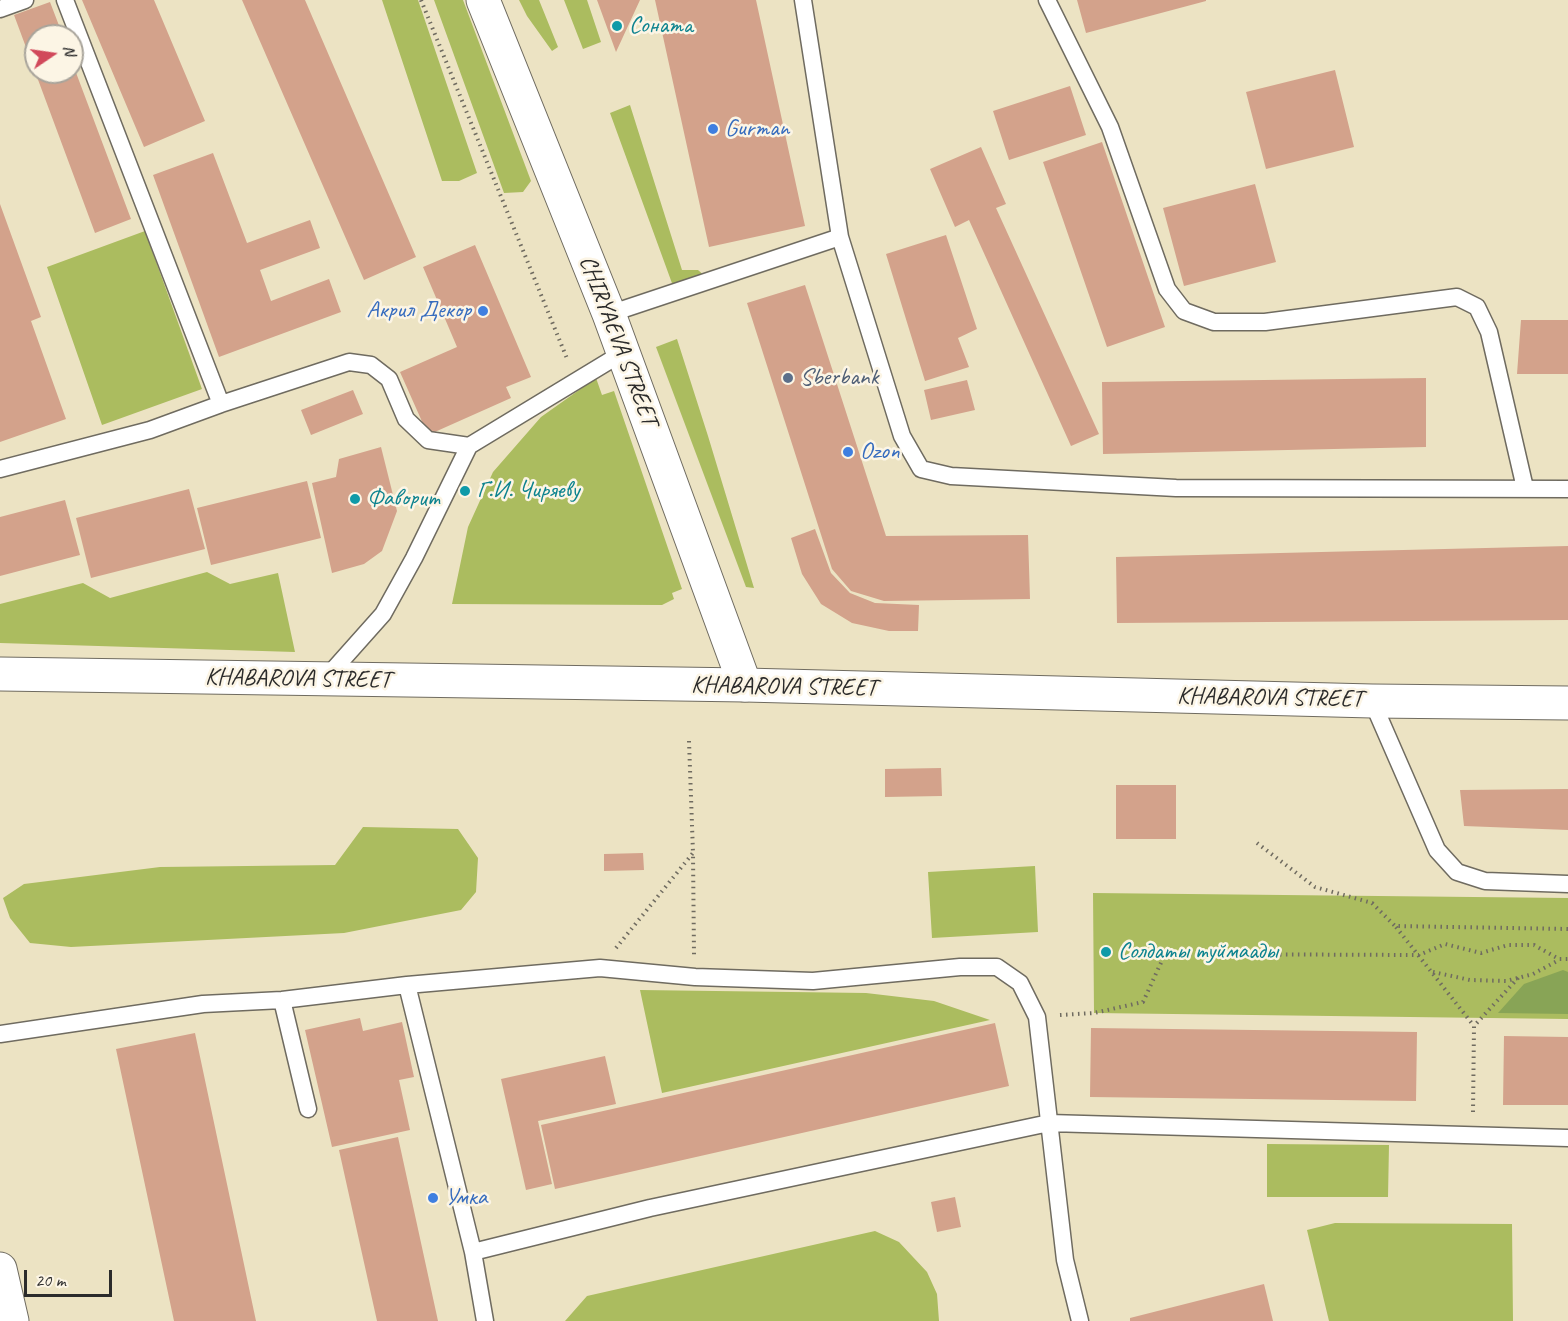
<!DOCTYPE html>
<meta charset="utf-8">
<style>
body{margin:0}
#map{position:relative;width:1568px;height:1321px;overflow:hidden;background:#ece3c3;font-family:Caveat,sans-serif}
canvas{display:block}
.north{position:absolute;left:24px;top:24px;width:60px;height:60px;box-sizing:border-box;background:#fcf5e5;border:2px solid #a8a49b;border-radius:50%;rotate:77deg;font-size:16px;font-weight:700;line-height:24px;text-align:center;color:#2b2b2b}
.north::after{content:'';display:block;margin:auto;width:21px;height:27px;background:#d1495b;clip-path:polygon(50% 0,100% 100%,50% 72%,0 100%)}
.scale{position:absolute;left:24px;top:1270px;width:88px;height:27px;box-sizing:border-box;border:3px solid #2b2b2b;border-top:0;padding-left:8px;font-size:18px;line-height:21px;white-space:nowrap;color:#2b2b2b;-webkit-text-stroke:4px #fcf5e5;paint-order:stroke}
</style>
<div id="map">
<canvas width="1568" height="1321"></canvas>
<div class="north">N</div>
<div class="scale">20 m</div>
</div>
<script>
const context = document.querySelector('canvas').getContext('2d');
context.lineJoin = 'round';
function fillPath(path, color) { context.fillStyle = color; context.fill(path, 'evenodd'); }
const toPath = rows => new Path2D(rows.map(r => 'M' + r).join(''));
function stroke(path, color, width, dash) { context.strokeStyle = color; context.lineWidth = width; context.lineCap = dash ? 'butt' : 'round'; context.setLineDash(dash || []); context.stroke(path); }
function drawText(font, color, halo, rows, align = 'center') {
  context.font = font + ' Caveat,sans-serif'; context.lineWidth = 5; context.setLineDash([]); context.textBaseline = 'middle'; context.strokeStyle = halo; context.fillStyle = color; for (const [text, x, y, turn = 0] of rows) {
    context.save(); context.translate(x, y); context.rotate((+turn || 0) * Math.PI / 180); context.textAlign = isNaN(turn) ? turn : align; if (halo) context.strokeText(text, 0, 0); context.fillText(text, 0, 0); context.restore();
  }
}
const green = toPath([
 [382,0,418,0,477,173,459,181,442,181],
 [434,0,463,0,531,181,523,192,504,193],
 [519,0,539,0,558,47,552,51,527,16],
 [564,0,587,0,601,42,583,49],
 [630,105,682,270,698,270,706,277,673,286,610,113],
 [145,231,202,389,102,425,47,267],
 [677,339,708,436,754,588,746,587,656,347],
 [596,378,602,395,614,391,682,589,672,593,674,599,662,605,452,604,468,527,493,472,541,417],
 [207,572,230,584,278,573,295,652,0,643,0,604,83,583,110,598],
 [363,827,458,829,478,858,476,892,461,910,344,933,71,947,30,943,10,918,3,898,24,884,160,867,335,865],
 [1035,866,1038,932,932,938,928,872],
 [1093,893,1568,898,1568,1019,1094,1013],
 [640,990,866,993,934,1001,990,1020,662,1093],
 [1267,1144,1389,1145,1388,1197,1267,1197],
 [1335,1223,1512,1224,1513,1321,1329,1321,1307,1230],
 [875,1231,899,1242,927,1272,937,1294,939,1321,565,1321,587,1296]
]);
const forest = toPath([
 [1563,970,1568,972,1568,1014,1498,1013,1524,984]
]);
const building = toPath([
 [82,0,154,0,205,121,144,147],
 [242,0,305,0,416,257,364,280],
 [597,0,640,0,616,52],
 [655,0,756,0,805,226,709,247],
 [1077,0,1206,0,1206,1,1086,33],
 [50,2,63,36,36,36,36,72,72,72,72,62,131,219,95,233,14,15],
 [1335,70,1354,147,1266,169,1246,92],
 [1070,86,1086,135,1009,160,993,111],
 [1102,142,1165,327,1107,347,1043,162],
 [981,147,1006,204,996,208,1099,434,1071,446,969,220,955,227,930,169],
 [213,153,247,243,310,220,320,248,260,270,271,301,329,279,341,312,219,357,153,175],
 [1255,184,1276,262,1184,286,1163,208],
 [0,204,41,317,31,321,66,419,0,442],
 [946,235,977,329,958,338,969,367,925,381,886,254],
 [475,245,531,377,506,387,511,398,428,435,400,372,457,347,423,267],
 [805,285,886,536,1028,535,1030,599,884,601,851,591,832,569,747,303],
 [1521,320,1568,320,1568,374,1517,374],
 [1426,378,1426,447,1103,454,1102,382],
 [967,380,975,410,931,420,924,390],
 [353,390,363,414,311,435,301,410],
 [381,447,397,511,382,551,364,564,332,573,312,483,336,477,339,459],
 [307,481,321,538,211,565,197,508],
 [189,489,205,549,91,578,76,518],
 [65,500,80,555,0,576,0,517],
 [815,529,831,573,850,593,875,603,919,605,918,631,889,631,852,623,821,604,802,574,791,538],
 [1568,546,1568,620,1117,623,1116,557],
 [941,768,942,796,885,797,885,769],
 [1116,785,1176,785,1176,839,1116,839],
 [1568,789,1568,830,1464,826,1460,790],
 [643,853,644,870,604,871,604,854],
 [360,1018,363,1031,402,1022,414,1077,399,1080,410,1130,332,1147,305,1030],
 [995,1023,1009,1086,555,1189,541,1125],
 [1091,1028,1417,1032,1416,1101,1090,1097],
 [195,1033,256,1321,174,1321,116,1049],
 [1504,1036,1568,1037,1568,1105,1503,1105],
 [605,1056,616,1104,538,1121,552,1184,526,1190,501,1079],
 [398,1137,438,1321,377,1321,339,1150],
 [955,1197,961,1227,937,1232,931,1202],
 [1264,1284,1273,1321,1130,1321,1130,1318]
]);
const path = toPath([
 [421,0,568,361],
 [689,741,693,853],
 [1257,843,1315,887,1372,903,1395,926,1568,929],
 [1396,927,1474,1026],
 [616,948,693,853,694,955],
 [1433,972,1470,980,1506,981,1533,974,1559,960],
 [1060,1015,1094,1013,1143,1002,1165,954,1419,955,1445,944,1481,953,1508,945,1534,945,1559,959,1568,959],
 [1473,1112,1474,1026,1519,977]
]);
const lane = toPath([
 [65,0,221,404,349,362,371,365,389,379,406,419,428,440,469,446,624,352],
 [803,0,840,237],
 [1047,0,1110,127,1167,289,1184,311,1214,322,1265,322,1457,297,1477,307,1489,332,1525,488],
 [0,9,25,0],
 [609,314,840,237,902,436,921,469,951,476,1176,488,1568,489],
 [0,469,150,430,221,404],
 [326,678,383,614,414,558,469,446],
 [1372,701,1437,850,1457,872,1485,881,1568,884],
 [407,985,600,968,695,977,813,981,960,967,997,967,1020,983,1037,1017,1065,1260,1080,1321],
 [282,1000,308,1109],
 [0,1034,203,1004,282,1000,407,985,473,1252],
 [485,1321,473,1252,650,1208,1049,1123,1568,1138]
]);
const street = toPath([
 [483,0,609,314,745,685]
]);
const secondary = toPath([
 [0,674,745,685,1372,701,1568,703],
 [0,1269,12,1321]
]);
const markers = [
 [617,26,6,"#0f9aa8"],
 [713,129,6,"#3f7fe0"],
 [483,311,6,"#3f7fe0"],
 [788,378,6,"#5c6f8a"],
 [848,452,6,"#3f7fe0"],
 [465,491,6,"#0f9aa8"],
 [355,499,6,"#0f9aa8"],
 [1106,952,6,"#0f9aa8"],
 [433,1198,6,"#3f7fe0"]
];
const cultureNames = [
 ["Соната",629,26],
 ["Г.И. Чиряеву",477,491],
 ["Фаворит",367,499],
 ["Солдаты туймаады",1118,952]
];
const shopNames = [
 ["Gurman",725,129],
 ["Акрил Декор",471,311,"right"],
 ["Ozon",860,452],
 ["Умка",445,1198]
];
const streetNames = [
 ["CHIRYAEVA STREET",618,341,69],
 ["KHABAROVA STREET",298,679,1],
 ["KHABAROVA STREET",784,687,1],
 ["KHABAROVA STREET",1270,698,1]
];
const serviceNames = [
 ["Sberbank",800,378]
];
fillPath(green, '#abbc5f');
fillPath(forest, '#88a456');
fillPath(building, '#d3a28b');
stroke(lane, '#6f6b60', 19);
stroke(street, '#6f6b60', 35);
stroke(secondary, '#6f6b60', 35);
stroke(path, '#6f6b60', 4, [1.5, 4.5]);
stroke(lane, '#fff', 16);
stroke(street, '#fff', 33);
stroke(secondary, '#fff', 33);
for (const [x, y, r, color] of markers) { const dot = new Path2D(); dot.arc(x, y, r, 0, 2 * Math.PI); context.fillStyle = color; context.fill(dot); stroke(dot, '#fcf5e5', 2); }
drawText('24px', '#0d838f', '#fcf5e5', cultureNames, 'left');
drawText('24px', '#366cbe', '#fcf5e5', shopNames, 'left');
drawText('24px', '#2b2b2b', '#fcf5e5', streetNames);
drawText('24px', '#4e5e75', '#fcf5e5', serviceNames, 'left');
</script>
